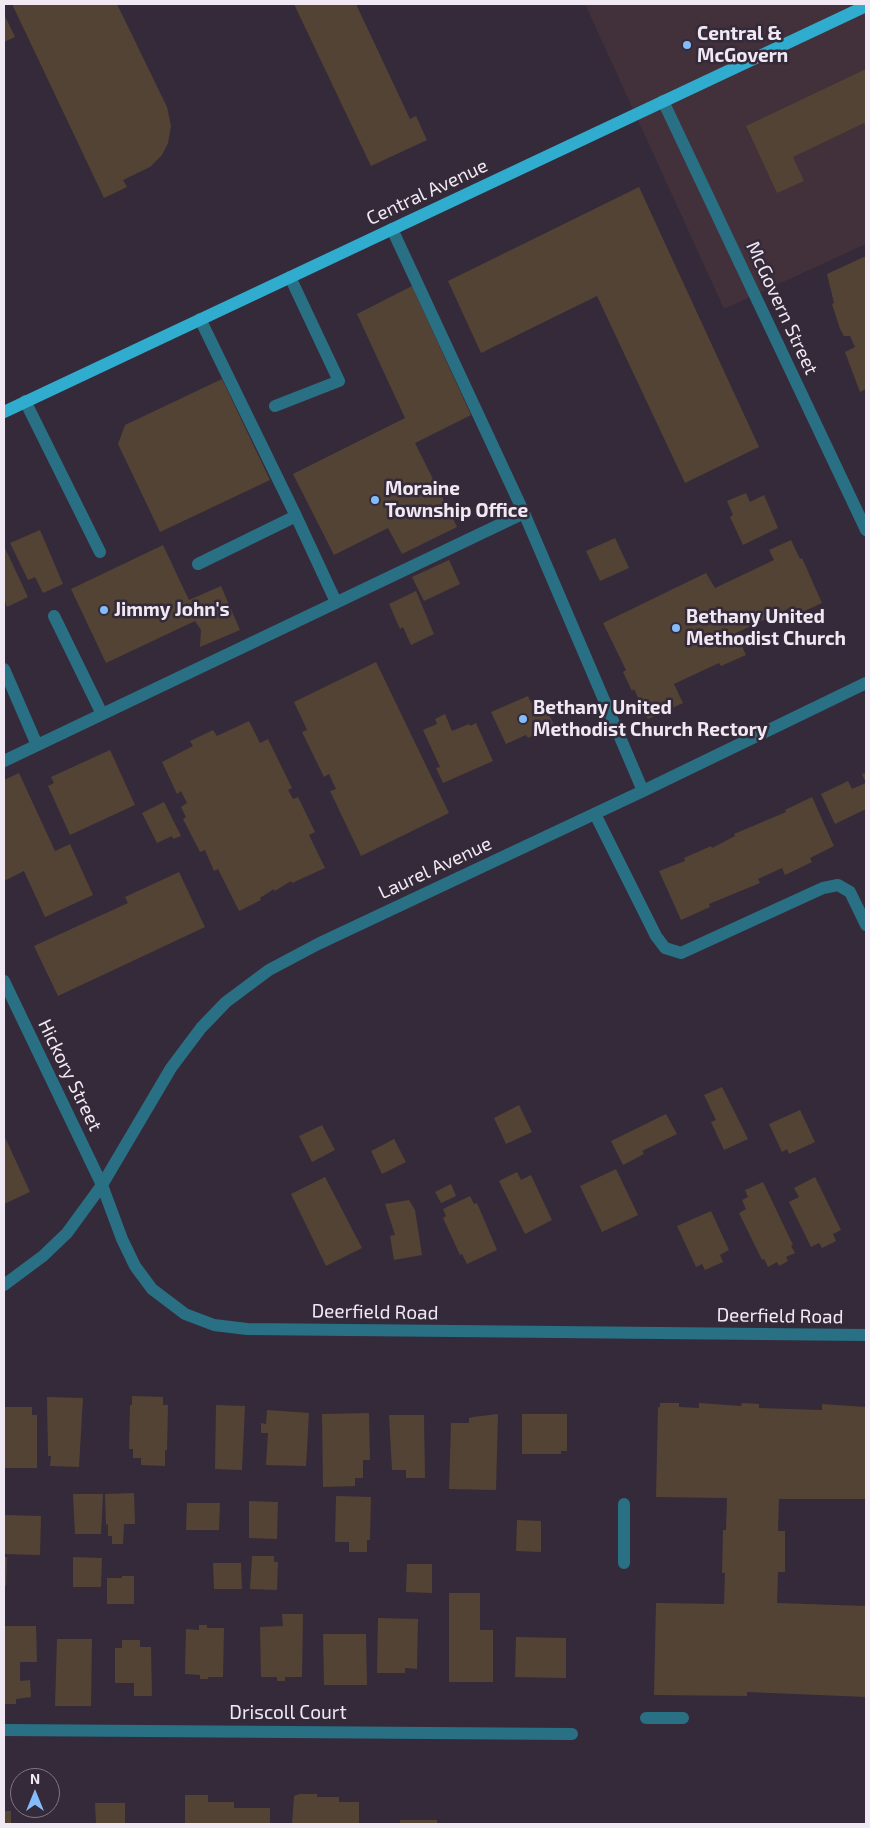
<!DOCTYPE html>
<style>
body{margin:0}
#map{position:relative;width:870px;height:1828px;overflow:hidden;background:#352a39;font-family:"Exo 2",sans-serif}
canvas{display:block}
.frame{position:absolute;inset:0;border:5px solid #f0e9f3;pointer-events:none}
.north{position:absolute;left:10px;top:1768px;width:50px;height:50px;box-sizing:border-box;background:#352a39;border:1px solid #807683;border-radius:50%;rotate:0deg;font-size:14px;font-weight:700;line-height:20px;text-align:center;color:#f0e9f3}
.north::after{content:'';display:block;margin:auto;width:18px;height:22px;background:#84bcfb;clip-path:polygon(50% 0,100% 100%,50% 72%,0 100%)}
</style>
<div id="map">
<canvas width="870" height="1828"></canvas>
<div class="frame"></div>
<div class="north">N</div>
</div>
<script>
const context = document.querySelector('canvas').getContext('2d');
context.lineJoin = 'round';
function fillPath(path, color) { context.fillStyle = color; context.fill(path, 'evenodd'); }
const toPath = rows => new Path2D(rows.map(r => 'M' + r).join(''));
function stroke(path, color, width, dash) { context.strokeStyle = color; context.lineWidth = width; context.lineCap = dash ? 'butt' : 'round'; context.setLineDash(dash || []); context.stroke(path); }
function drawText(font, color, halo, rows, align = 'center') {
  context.font = font + ' "Exo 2",sans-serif'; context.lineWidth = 5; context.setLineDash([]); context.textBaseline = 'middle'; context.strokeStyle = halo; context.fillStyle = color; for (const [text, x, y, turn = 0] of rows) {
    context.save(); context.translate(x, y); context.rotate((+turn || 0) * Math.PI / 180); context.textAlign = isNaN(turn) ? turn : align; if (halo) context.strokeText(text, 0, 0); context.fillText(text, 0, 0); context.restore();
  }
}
const commercial = toPath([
 [585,4,866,4,866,244,724,309]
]);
const building = toPath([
 [12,4,117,4,167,107,171,126,168,143,162,155,150,167,123,180,127,187,104,198],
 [294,4,356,4,410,119,416,116,427,140,371,166],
 [4,14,15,37,4,42],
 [866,69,866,129,864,123,793,157,804,181,777,193,746,126],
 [639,187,759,447,685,483,597,296,481,353,448,281],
 [866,256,866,389,860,392,845,352,855,347,850,336,844,336,840,329,832,304,834,303,827,274],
 [412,286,471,415,415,443,457,527,402,554,388,528,334,555,293,474,405,418,357,314],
 [222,379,270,480,160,532,118,444,125,425],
 [746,493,750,502,764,495,778,528,743,545,730,517,733,515,727,501],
 [40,530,63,584,43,593,35,577,28,580,10,543],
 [615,538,629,568,600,581,586,551],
 [791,540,800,559,802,558,822,603,798,614,794,606,736,633,746,655,721,666,719,663,674,684,683,703,648,719,634,689,632,691,623,672,626,670,603,623,706,573,715,588,774,560,769,550],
 [163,545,189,600,221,586,240,630,200,647,201,630,195,621,106,663,71,589],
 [4,546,28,597,7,607,4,599],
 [449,560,460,584,424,601,412,577],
 [416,591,434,634,411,645,403,627,400,629,389,604],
 [376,662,449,813,361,856,330,791,336,789,329,774,324,777,302,732,307,730,294,702],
 [528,696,531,703,541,698,554,725,528,738,526,735,506,744,491,712],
 [445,714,452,731,469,724,470,726,476,723,493,761,443,783,436,768,440,767,423,730,437,724,435,719],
 [249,721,260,743,268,739,292,788,288,790,293,799,298,797,315,832,309,835,325,868,292,883,291,881,275,891,274,889,260,898,261,900,239,911,218,869,214,871,205,850,200,852,183,819,186,817,181,807,187,803,181,791,177,794,162,762,193,746,190,741,213,730,217,736],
 [110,750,135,805,70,835,48,786,54,783,51,777],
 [19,773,55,851,70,844,93,895,45,917,24,871,4,881,4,780],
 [866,773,866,809,835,824,821,794,848,781,852,789,866,783,862,774],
 [812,797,834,846,810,858,812,862,785,875,782,868,758,879,760,883,709,904,710,907,681,920,659,871,685,861,684,858,711,846,712,848,735,836,734,834,786,812,785,810],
 [164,802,181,836,173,839,172,836,157,843,142,813],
 [179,872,205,927,58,996,34,946,128,903,125,897],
 [722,1087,748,1139,724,1150,711,1122,716,1120,704,1095],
 [519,1105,532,1132,506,1144,494,1118],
 [800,1110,815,1142,789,1154,787,1149,782,1152,769,1124],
 [666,1114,677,1134,642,1151,644,1154,623,1165,611,1141],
 [322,1125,335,1150,312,1162,299,1136],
 [4,1135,30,1192,4,1204],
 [394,1139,406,1162,382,1174,371,1151],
 [616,1169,638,1215,602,1232,580,1186],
 [517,1172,521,1180,531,1175,552,1220,525,1234,499,1181],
 [325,1177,362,1248,326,1266,291,1194],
 [815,1177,841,1230,833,1234,836,1241,822,1248,819,1243,811,1247,789,1202,799,1197,794,1188],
 [763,1182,793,1245,791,1246,795,1253,786,1257,788,1261,779,1266,777,1262,768,1267,764,1259,762,1260,739,1213,746,1209,742,1200,748,1197,745,1190],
 [451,1184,456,1196,441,1203,435,1192],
 [470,1196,474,1204,477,1203,497,1250,467,1264,462,1254,460,1255,443,1218,446,1216,443,1209],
 [409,1200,415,1210,422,1255,394,1260,390,1236,395,1235,385,1204],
 [711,1211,729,1250,720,1255,723,1262,705,1270,702,1264,696,1267,677,1226],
 [132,1396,163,1397,163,1405,168,1405,167,1450,165,1450,165,1466,141,1465,141,1458,133,1458,133,1449,129,1449,130,1405,132,1405],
 [47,1397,83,1398,79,1467,50,1466,51,1456,48,1456],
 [660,1403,679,1403,679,1407,699,1408,699,1403,741,1406,742,1403,759,1404,759,1408,822,1410,822,1404,866,1407,866,1499,779,1499,778,1531,785,1531,785,1572,778,1572,777,1603,866,1606,866,1697,747,1692,747,1696,654,1695,656,1603,724,1604,725,1573,722,1573,723,1530,726,1530,727,1498,656,1497,658,1407,660,1407],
 [216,1405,245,1406,242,1470,215,1469],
 [4,1407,32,1407,32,1415,37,1415,37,1468,4,1468],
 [267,1410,309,1413,306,1466,266,1465,268,1433,261,1433,261,1423,266,1424],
 [369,1413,370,1460,363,1460,363,1478,355,1478,355,1486,323,1487,322,1414],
 [498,1414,496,1490,449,1489,451,1423,469,1423,469,1418,473,1417],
 [522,1414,567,1414,567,1451,561,1451,561,1454,522,1454],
 [389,1415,424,1415,425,1478,406,1478,406,1470,392,1470],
 [134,1493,135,1524,124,1524,123,1544,112,1544,112,1536,108,1536,108,1524,106,1525,105,1494],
 [73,1494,103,1494,101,1534,75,1534],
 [336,1496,371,1497,370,1540,367,1540,367,1552,349,1552,349,1542,335,1542],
 [249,1501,278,1502,277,1539,249,1538],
 [187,1503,220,1503,219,1530,186,1530],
 [4,1515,41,1516,40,1555,4,1554],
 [517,1520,541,1521,541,1552,516,1551],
 [252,1556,274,1556,274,1562,278,1562,277,1590,250,1589],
 [4,1557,7,1557,6,1586,4,1586],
 [73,1557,102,1558,101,1587,73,1587],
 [213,1563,241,1563,242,1589,214,1589],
 [407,1564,432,1564,432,1593,406,1592],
 [122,1576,134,1576,134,1604,107,1604,107,1578,122,1578],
 [449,1593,480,1593,480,1630,493,1630,493,1682,449,1682],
 [282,1614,303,1614,302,1677,285,1677,285,1681,277,1681,277,1677,261,1677,260,1627,283,1626],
 [378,1618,418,1619,417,1669,405,1668,405,1673,377,1673],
 [199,1625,207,1625,207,1628,224,1628,223,1677,208,1677,208,1679,200,1679,200,1675,185,1674,186,1629,199,1630],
 [5,1626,36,1626,37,1662,20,1662,20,1681,30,1680,31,1697,16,1699,16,1704,4,1704],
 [323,1634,366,1634,367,1685,324,1685],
 [516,1637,566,1638,566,1678,515,1677],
 [57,1639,92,1639,91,1706,55,1706],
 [122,1640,140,1640,140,1647,151,1647,152,1696,134,1696,134,1683,115,1683,115,1648,122,1648],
 [300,1794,317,1794,317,1797,339,1797,339,1802,359,1802,359,1824,292,1824,294,1796],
 [185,1795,208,1795,208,1802,234,1802,234,1808,270,1808,270,1824,185,1824],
 [95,1803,125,1803,125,1824,96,1824],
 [4,1811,11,1811,11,1824,4,1824],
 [400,1820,437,1820,437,1824,400,1824]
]);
const minor = toPath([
 [663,101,866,530],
 [392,229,524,513,643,791],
 [200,319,296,516],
 [25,401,100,552],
 [275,406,339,381,290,277],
 [198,564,296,516,336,602],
 [54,616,102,714],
 [4,669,37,745],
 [4,761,524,513],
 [595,814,656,936,665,948,681,953,823,888,838,885,850,892,866,925],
 [4,981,102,1185,122,1239,135,1266,152,1289,185,1314,214,1325,247,1329,866,1335],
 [4,1285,43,1256,67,1233,102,1185,171,1068,201,1028,226,1002,269,970,318,944,643,791,866,683],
 [624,1504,624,1563],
 [646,1718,683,1718],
 [4,1730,572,1734]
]);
const major = toPath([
 [4,412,866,6]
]);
const markers = [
 [687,45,5,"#84bcfb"],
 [375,500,5,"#84bcfb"],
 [104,610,5,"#84bcfb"],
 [676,628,5,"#84bcfb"],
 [523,719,5,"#84bcfb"]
];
const poiNames = [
 ["Central &",697,34],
 ["McGovern",697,56],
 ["Moraine",385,489],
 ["Township Office",385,511],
 ["Jimmy John's",114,610],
 ["Bethany United",686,617],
 ["Methodist Church",686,639],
 ["Bethany United",533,708],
 ["Methodist Church Rectory",533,730]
];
const streetNames = [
 ["Central Avenue",427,192,-25],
 ["McGovern Street",782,308,65],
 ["Laurel Avenue",435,868,-25],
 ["Hickory Street",70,1075,64],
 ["Deerfield Road",375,1312,1],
 ["Deerfield Road",780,1316,1],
 ["Driscoll Court",288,1713]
];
fillPath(commercial, '#42303a');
fillPath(building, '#534335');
stroke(minor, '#2a7085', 12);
stroke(major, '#30accf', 12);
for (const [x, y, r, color] of markers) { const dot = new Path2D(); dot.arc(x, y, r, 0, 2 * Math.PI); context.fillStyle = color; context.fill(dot); stroke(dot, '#352a39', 2); }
drawText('bold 19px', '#f0e9f3', '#352a39', poiNames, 'left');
drawText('19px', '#f0e9f3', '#352a39', streetNames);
</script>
